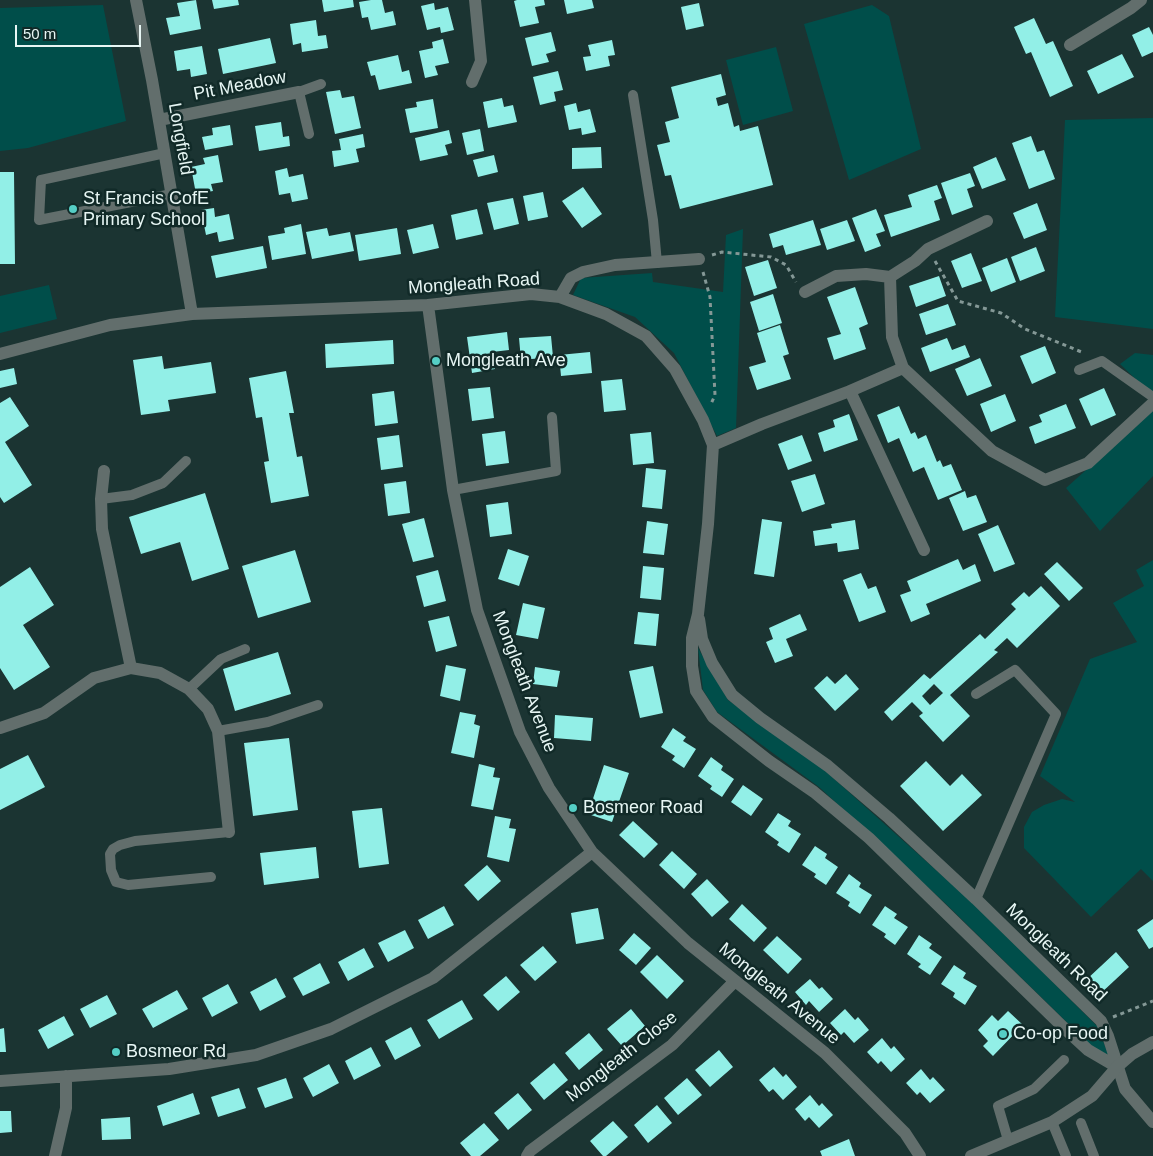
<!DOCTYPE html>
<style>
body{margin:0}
#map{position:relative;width:1153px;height:1156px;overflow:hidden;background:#1b3432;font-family:Arial,sans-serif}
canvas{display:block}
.scale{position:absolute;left:15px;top:25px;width:126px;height:22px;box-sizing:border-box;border:2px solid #e7f6f4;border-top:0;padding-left:6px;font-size:15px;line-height:18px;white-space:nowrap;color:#e7f6f4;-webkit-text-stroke:4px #112a28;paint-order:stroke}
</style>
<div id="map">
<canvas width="1153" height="1156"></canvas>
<div class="scale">50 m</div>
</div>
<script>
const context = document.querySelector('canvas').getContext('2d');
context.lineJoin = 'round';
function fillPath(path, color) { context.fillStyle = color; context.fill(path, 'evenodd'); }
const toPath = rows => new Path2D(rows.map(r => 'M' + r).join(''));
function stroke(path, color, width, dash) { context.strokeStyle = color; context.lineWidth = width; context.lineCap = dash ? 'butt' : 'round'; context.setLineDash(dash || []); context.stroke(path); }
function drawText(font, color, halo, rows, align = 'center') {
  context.font = font + ' Arial,sans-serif'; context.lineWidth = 5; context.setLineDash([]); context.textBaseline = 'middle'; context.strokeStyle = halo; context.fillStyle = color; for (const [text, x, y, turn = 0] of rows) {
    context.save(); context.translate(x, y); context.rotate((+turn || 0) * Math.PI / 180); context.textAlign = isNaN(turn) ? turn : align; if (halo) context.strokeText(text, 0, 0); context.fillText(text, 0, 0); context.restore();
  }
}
const green = toPath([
 [103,5,126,121,28,148,0,151,0,8],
 [872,5,889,16,921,149,849,180,804,24],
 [776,47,793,111,743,125,726,60],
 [1153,118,1153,329,1055,317,1065,120],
 [743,229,736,428,717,436,674,353,635,317,573,295,581,278,652,273,653,282,723,292,726,235],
 [49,285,57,319,0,333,0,296],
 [1135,353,1153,355,1153,396,1120,364],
 [1153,410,1153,476,1100,531,1066,488],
 [1153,560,1153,881,1141,869,1091,917,1024,848,1024,827,1032,812,1044,805,1062,799,1075,802,1040,776,1090,659,1137,642,1113,603,1144,586,1136,570],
 [698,648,728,700,822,768,974,904,1097,1026,1109,1056,1089,1044,945,903,819,787,717,712,703,690]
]);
const building = toPath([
 [196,0,201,29,170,35,166,18,180,16,177,3],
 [212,0,238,0,239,5,214,9],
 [322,0,353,0,354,7,324,12],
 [371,0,382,0,385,13,393,11,396,25,371,30,368,17,362,18,359,2],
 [517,0,544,0,545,5,535,7,539,23,520,27,514,1],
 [564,0,592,0,594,8,567,14],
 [434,3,435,10,448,7,454,30,441,33,440,27,427,30,421,6],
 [699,3,704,26,686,30,681,7],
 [1034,18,1046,44,1053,41,1073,86,1050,97,1031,52,1026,54,1014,27],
 [316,20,318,36,326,35,328,48,302,52,301,43,293,45,290,24],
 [1149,27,1153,35,1153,52,1142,57,1132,35],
 [551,32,556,51,546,54,549,62,532,66,525,38],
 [270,38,276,63,223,74,218,49],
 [443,39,449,63,435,66,438,75,425,78,419,51,433,48,432,42],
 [612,40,615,55,608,56,610,66,586,71,583,57,591,56,588,45],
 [202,46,207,74,191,77,190,69,177,71,174,51],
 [1122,54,1134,77,1098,94,1087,71],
 [398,55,402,72,409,70,412,83,379,90,375,75,371,76,367,62],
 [558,71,563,90,554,92,556,101,540,105,533,77],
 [721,74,726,95,716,98,718,106,728,103,734,127,739,125,740,131,758,126,773,185,680,209,671,175,665,176,657,145,670,142,665,122,679,118,671,87],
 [340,90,342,98,354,96,361,128,335,134,326,92],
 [502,98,504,107,513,105,517,122,488,128,483,102],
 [433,99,438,128,410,133,405,109,417,107,416,102],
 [576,103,578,112,590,109,596,132,582,135,581,128,569,130,564,106],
 [281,122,283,137,289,136,290,146,259,151,255,126],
 [230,125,233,145,205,150,202,137,213,135,212,128],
 [480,129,484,151,467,155,462,133],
 [449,130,452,143,445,145,448,155,420,161,415,138],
 [363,134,365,147,356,149,359,162,334,167,332,151,341,150,339,139],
 [1031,136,1037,152,1044,150,1055,179,1029,189,1012,143],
 [601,147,602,168,572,169,572,148],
 [218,155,223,182,211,184,213,191,196,194,191,167,205,164,203,158],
 [494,155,498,172,478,177,473,160],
 [996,157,1006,180,982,189,973,167],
 [287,168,289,177,303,174,308,199,292,202,290,193,279,195,275,171],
 [0,172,14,172,15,264,0,264],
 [970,173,975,186,967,189,973,207,952,215,941,183],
 [937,185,942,198,934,201,940,220,891,237,884,215,912,207,908,195],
 [583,187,602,214,582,228,562,201],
 [543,192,548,217,528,221,523,196],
 [513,198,519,224,494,230,487,203],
 [1037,203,1047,230,1024,239,1013,213],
 [214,208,215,217,229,214,234,239,219,242,217,232,206,235,201,210],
 [477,209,483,234,456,240,451,215],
 [876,209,885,231,876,234,881,246,865,252,852,218],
 [813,220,821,245,786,255,783,245,773,248,769,234],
 [847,220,855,241,827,250,820,229],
 [301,224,306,254,272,260,268,236,285,233,284,228],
 [433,224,439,248,413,254,407,230],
 [327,228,329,236,350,232,354,251,312,259,306,232],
 [397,228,401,254,359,261,355,235],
 [263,246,267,268,216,278,211,256],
 [1036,247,1045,271,1020,281,1011,257],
 [971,253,982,281,962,288,951,261],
 [1007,258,1016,282,991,292,982,268],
 [768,260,777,288,754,296,745,267],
 [939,276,946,296,916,307,909,286],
 [855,287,868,324,859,328,866,349,834,360,827,338,841,334,827,297],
 [773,294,782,323,759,331,750,302],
 [948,304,956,325,926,335,919,314],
 [780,325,789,354,783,356,791,379,757,390,749,367,766,362,757,333],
 [507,332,509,350,492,352,495,369,472,373,467,337],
 [551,336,553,357,521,360,519,338],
 [947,338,952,350,965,345,970,357,930,372,921,348],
 [393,340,394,364,326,368,325,344],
 [1045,346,1056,373,1032,384,1020,356],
 [590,352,592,373,561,376,559,355],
 [162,356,164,369,211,362,216,393,168,400,170,411,141,415,133,360],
 [980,358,992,386,967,396,955,369],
 [14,368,17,384,0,388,0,371],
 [286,371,294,413,289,413,297,457,302,456,309,496,271,503,264,462,269,461,262,417,256,418,249,378],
 [622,379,626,410,604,412,601,381],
 [490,387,494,418,472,421,468,389],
 [1104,388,1116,415,1091,426,1079,399],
 [394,391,398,423,375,426,372,394],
 [1005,394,1016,421,991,432,980,404],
 [10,397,29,426,5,442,32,485,4,503,0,497,0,403],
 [1066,404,1076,428,1035,444,1029,427,1042,422,1039,415],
 [899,406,911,434,915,432,918,439,926,435,937,462,940,460,943,467,951,464,962,490,938,500,924,467,913,472,899,438,888,443,877,415],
 [849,414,858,440,824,452,818,433,835,427,833,420],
 [505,431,509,463,486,466,482,434],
 [651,432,654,463,633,465,630,434],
 [399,435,403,467,381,470,377,438],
 [802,435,812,461,788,470,778,444],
 [646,468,666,470,662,509,642,507],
 [815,474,825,504,802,512,791,481],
 [406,481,410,513,388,516,384,484],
 [965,491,967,498,976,495,987,522,963,531,949,498],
 [205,493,229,569,192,581,180,542,141,554,129,517],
 [508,502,512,534,490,537,486,505],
 [424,518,434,557,413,562,402,524],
 [762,519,782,522,774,577,754,574],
 [855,520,859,549,838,552,837,543,815,546,813,531,832,528,831,524],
 [647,521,668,524,664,555,643,553],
 [998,525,1015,564,994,572,978,534],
 [508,549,529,556,519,586,498,579],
 [295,550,311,602,258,618,242,566],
 [958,559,963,570,975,564,981,581,926,604,930,614,911,622,900,595,911,591,907,581],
 [1057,562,1083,588,1069,601,1044,574],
 [643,566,664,568,661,600,640,598],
 [30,567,54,605,23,625,50,667,14,690,0,668,0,587],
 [438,570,446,601,424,607,416,576],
 [861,573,868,589,876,586,886,612,859,622,843,580],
 [1041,586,1060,606,1017,648,1007,638,994,650,998,652,950,695,970,716,943,742,919,716,923,713,912,702,892,721,884,712,924,674,930,679,980,634,985,639,1016,609,1011,604,1024,592,1029,597],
 [934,684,943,693,930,705,922,696],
 [523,603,545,608,538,639,516,635],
 [638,612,659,614,656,646,634,644],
 [800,614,807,630,786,639,793,656,775,663,766,642,773,639,769,628],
 [449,616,457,646,436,652,428,621],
 [278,652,291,694,235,711,223,669],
 [446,665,466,669,460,701,440,696],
 [653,666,663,713,640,718,629,671],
 [535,667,560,671,557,687,533,684],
 [846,674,859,689,835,711,814,688,827,676,835,684],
 [460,712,476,715,474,724,480,726,474,758,451,753],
 [555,715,593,718,591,741,554,738],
 [673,728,686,737,683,741,696,749,684,768,672,760,675,756,661,747],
 [289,738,298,810,253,816,244,743],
 [28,755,45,787,0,810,0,769],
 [711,757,723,766,721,770,734,779,722,797,710,789,712,786,698,776],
 [926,761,950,786,962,774,982,795,943,831,900,786],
 [479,764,495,768,493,777,500,778,493,810,471,806],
 [604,765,629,773,612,822,588,814],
 [743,785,763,799,751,816,731,802],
 [382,808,389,864,359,868,352,811],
 [778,813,791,821,788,826,801,834,789,853,777,845,779,842,765,832],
 [495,816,511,819,509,828,516,829,509,862,487,857],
 [633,821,658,844,644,858,619,835],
 [815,846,827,854,825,858,838,867,826,885,814,877,816,874,802,865],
 [316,847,319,878,264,885,260,853],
 [672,851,697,874,684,889,659,865],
 [487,865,501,881,478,901,464,885],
 [849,874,861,883,859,887,872,895,860,914,848,906,850,902,836,893],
 [707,879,729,902,712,917,691,894],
 [742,904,767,928,754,942,729,919],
 [444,906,454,925,428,939,418,920],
 [885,906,897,914,894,918,908,927,895,945,884,937,886,934,872,925],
 [598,908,604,939,576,944,571,913],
 [1153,919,1153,947,1149,949,1137,930],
 [405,930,414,948,388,962,378,943],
 [634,933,651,948,636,965,619,950],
 [919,935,932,944,929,948,942,957,930,975,918,967,921,964,907,954],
 [777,936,802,959,788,974,763,950],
 [543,946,557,962,535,981,520,965],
 [364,948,374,967,348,981,338,962],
 [1116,952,1129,967,1100,994,1086,980],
 [657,955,684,981,667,999,640,972],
 [320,963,330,983,303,996,293,978],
 [954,965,966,973,963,978,977,986,965,1005,953,997,955,993,941,984],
 [506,976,520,992,498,1011,483,995],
 [276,978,286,997,260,1011,250,992],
 [810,979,819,989,822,987,833,999,819,1012,809,1001,806,1005,795,992],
 [228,984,238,1003,212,1017,202,998],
 [177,990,188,1009,153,1028,142,1009],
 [107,995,117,1014,90,1028,80,1009],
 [462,1000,473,1019,439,1039,427,1020],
 [631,1009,645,1026,622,1046,607,1029],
 [845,1009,855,1020,858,1017,869,1030,854,1043,844,1032,841,1035,830,1023],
 [1008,1011,1023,1025,993,1056,983,1046,988,1041,978,1030,992,1015,998,1021],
 [64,1016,74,1035,48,1049,38,1030],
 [411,1027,421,1046,395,1060,385,1041],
 [4,1028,6,1052,0,1052,0,1029],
 [589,1033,603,1050,579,1070,565,1053],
 [882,1038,891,1049,894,1046,905,1059,891,1072,881,1061,878,1064,867,1052],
 [371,1047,381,1066,354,1080,345,1061],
 [719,1050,733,1067,710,1087,695,1070],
 [554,1063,568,1080,544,1100,530,1083],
 [329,1064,339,1083,313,1097,303,1078],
 [774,1067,783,1077,786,1074,797,1087,783,1100,773,1089,769,1092,759,1080],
 [921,1069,930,1080,933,1077,945,1090,930,1103,920,1092,917,1095,906,1083],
 [286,1078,293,1098,265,1108,257,1088],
 [687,1078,702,1095,678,1115,664,1098],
 [239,1088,246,1108,218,1117,211,1097],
 [193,1093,200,1114,163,1126,157,1106],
 [518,1093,532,1110,508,1130,494,1113],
 [810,1095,819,1106,822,1103,833,1115,819,1128,809,1117,805,1121,795,1109],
 [657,1105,672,1123,648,1143,634,1125],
 [0,1111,11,1111,12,1132,0,1133],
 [130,1117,131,1139,102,1140,101,1119],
 [613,1121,628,1137,606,1156,603,1156,590,1141],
 [484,1123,499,1140,480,1156,471,1156,460,1143],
 [849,1139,855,1156,822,1156,820,1151]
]);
const path = toPath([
 [712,255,722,252,771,257,786,265,796,282],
 [935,261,958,301,1001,313,1025,329,1084,353],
 [703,272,710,297,715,395,711,404],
 [1113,1017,1153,1001]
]);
const service = toPath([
 [633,95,653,220,657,263],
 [309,134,299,92,321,84],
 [165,153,41,180,39,220,172,194],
 [1079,370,1102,361,1153,397],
 [453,490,556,471,552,417],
 [101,499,132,495,163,483,186,461],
 [189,689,221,659,245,649],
 [218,731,268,722,318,705],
 [211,877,128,885,116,882,111,870,110,854,113,849,120,845,135,841,229,832],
 [976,899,1056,714,1015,670,976,694],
 [1052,1122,1066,1156],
 [1081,1123,1094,1156],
 [1008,1140,998,1106,1034,1089,1064,1060]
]);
const minor = toPath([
 [136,0,152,80,192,314],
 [1070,45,1131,8,1141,0],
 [472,82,481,61,475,0],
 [159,120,299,92],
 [805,292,836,276,866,274,890,277,915,261,928,249,987,221],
 [560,297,571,278,583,272,615,265,699,259],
 [428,305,453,490,477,610,520,732,549,788,592,852,688,943,825,1053,905,1133,920,1156],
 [0,354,110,325,192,314,428,305,531,294,560,297,606,314,646,336,675,369,703,420,713,445,708,524,698,614,692,638,692,666,696,691,713,717,769,761,814,792,869,838,1063,1027,1088,1050,1117,1067],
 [903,368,992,451,1045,480,1088,463,1153,403],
 [850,391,924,550],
 [713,445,762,424,850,391,903,368,892,337,890,277],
 [104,471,101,499,102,529,131,668],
 [699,619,702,639,712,663,732,695,760,718,828,766,889,818,976,899,1101,1021,1108,1036,1125,1089,1153,1122],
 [0,728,44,713,94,678,131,668,160,673,189,689,208,709,218,731,229,832],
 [0,1081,169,1069,256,1055,331,1029,433,978,592,852],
 [55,1156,66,1108,66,1076],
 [527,1156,530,1151,672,1045,735,981]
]);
const tertiary = toPath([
 [971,1156,1052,1122,1092,1096,1117,1067,1132,1054,1153,1042]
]);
const markers = [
 [73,209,5,"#55cec5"],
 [436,361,5,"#55cec5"],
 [573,808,5,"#55cec5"],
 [1003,1034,5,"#55cec5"],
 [116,1052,5,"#55cec5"]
];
const streetNames = [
 ["Pit Meadow",240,86,-11],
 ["Longfield",180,139,80],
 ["Mongleath Road",474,284,-4],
 ["Mongleath Avenue",524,682,69],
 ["Mongleath Road",1056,953,44],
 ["Mongleath Avenue",779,994,39],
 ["Mongleath Close",622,1057,-38]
];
const poiNames = [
 ["St Francis CofE",83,199],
 ["Primary School",83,220],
 ["Mongleath Ave",446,361],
 ["Bosmeor Road",583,808],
 ["Co-op Food",1013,1034],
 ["Bosmeor Rd",126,1052]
];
fillPath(green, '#004e4a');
fillPath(building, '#92efe7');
stroke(path, '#849896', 3, [4, 4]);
stroke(service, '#626e6c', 10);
stroke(minor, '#626e6c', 12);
stroke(tertiary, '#626e6c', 12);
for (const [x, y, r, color] of markers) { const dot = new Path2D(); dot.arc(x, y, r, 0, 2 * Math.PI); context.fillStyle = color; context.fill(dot); stroke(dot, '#112a28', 2); }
drawText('18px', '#e7f6f4', '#112a28', streetNames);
drawText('18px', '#e7f6f4', '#112a28', poiNames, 'left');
</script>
